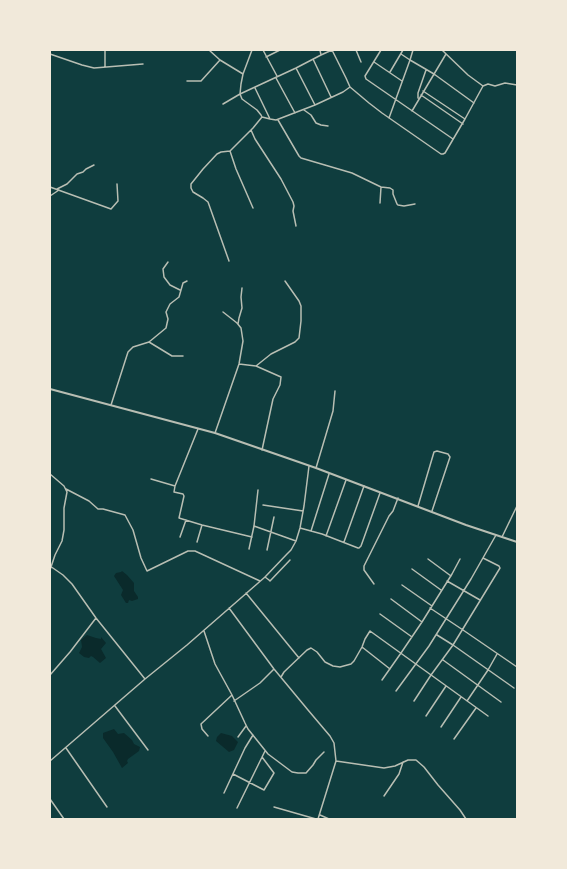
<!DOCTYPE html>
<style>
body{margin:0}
#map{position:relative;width:567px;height:869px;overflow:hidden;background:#0f3d3e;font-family:"Asap Condensed",sans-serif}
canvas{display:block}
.frame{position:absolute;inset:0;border:51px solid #f1e9da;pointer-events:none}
</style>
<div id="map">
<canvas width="567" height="869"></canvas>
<div class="frame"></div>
</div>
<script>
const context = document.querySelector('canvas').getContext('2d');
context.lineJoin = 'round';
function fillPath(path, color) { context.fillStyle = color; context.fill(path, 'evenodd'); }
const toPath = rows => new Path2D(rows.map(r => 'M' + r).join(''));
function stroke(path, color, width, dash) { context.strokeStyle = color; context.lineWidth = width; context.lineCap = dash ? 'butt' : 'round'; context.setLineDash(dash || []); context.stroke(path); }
const water = toPath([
 [122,571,127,575,134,583,134,591,138,597,138,599,132,601,129,600,128,603,126,603,121,595,123,590,114,576,116,573,121,572],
 [87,635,96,638,101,639,101,637,106,643,101,649,106,658,100,663,93,657,91,656,89,658,84,657,79,653,82,647,81,640],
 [114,729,118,734,124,733,132,740,134,744,140,747,139,751,128,759,127,761,128,763,122,768,113,752,103,738,103,733],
 [221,733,232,736,238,742,234,750,229,752,216,741,217,737]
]);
const minor = toPath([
 [105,50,105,67],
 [209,50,220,60,243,74],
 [263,50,277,76],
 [320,50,321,55],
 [356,50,361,62],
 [381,50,365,76,366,79,453,139],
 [413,50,410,60,434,74,474,103],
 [50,54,82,65,94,68,143,64],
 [266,57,280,50],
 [313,59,331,97],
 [374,62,402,81],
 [296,68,315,105],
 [390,72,403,50],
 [276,78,295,113],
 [187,81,201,81,220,60],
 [483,86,488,84,495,86,505,83,517,85],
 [350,87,369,103,382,113,441,154,443,154,445,153,465,119,483,86,468,75,442,50],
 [255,88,270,119,276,120,315,105,343,92,350,87,346,78,332,50],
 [423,91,465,119],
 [421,95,463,124],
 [418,98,418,93,426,70],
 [223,104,240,94,296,68,321,55,332,50],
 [304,110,311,115,316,123,321,125,328,126],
 [412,111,446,54],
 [262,117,270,119],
 [389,118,410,60,401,54],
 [278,120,299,156,301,158,352,173,381,187,390,188,393,190,393,194,397,204,398,205,404,206,415,204],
 [251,130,255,139,281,179,293,202,294,206,293,211,296,226],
 [230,151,236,169,253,208],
 [50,187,111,209,118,201,117,184],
 [57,189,67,184,77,174,83,172,86,169,94,165],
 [50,196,59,190],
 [380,203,381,187],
 [229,261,208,202,203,198,193,192,191,188,191,184,203,169,217,154,221,152,230,151,253,128,262,117,261,115,257,110,242,99,240,94,241,84,243,74,252,50],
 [168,262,163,269,164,277,170,285,180,290],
 [238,324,239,318,242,308,241,297,242,288],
 [149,342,172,356,183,356],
 [239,364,256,366,271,354,295,342,299,338,301,321,301,306,299,301,285,281],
 [256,366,281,377,280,385,273,399,262,450],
 [111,405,128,352,133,347,149,342,166,328,168,319,166,312,170,304,179,297,183,283,187,281],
 [198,429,175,486,174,492,183,494,184,496,179,518,202,525,252,537],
 [215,433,239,364,243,341,241,328,237,323,223,312],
 [316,468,333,411,335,391],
 [50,474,64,486,67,492,64,508,64,530,62,541,55,555,50,570],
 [151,479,175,486],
 [66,489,89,501,98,509,103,509,125,515,133,530,141,558,147,571,188,551,195,551,260,581],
 [263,505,303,511],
 [418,506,434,452,437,451,448,454,450,457,432,511],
 [254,526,296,541],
 [300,528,322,534,358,548,359,548,361,546,380,493],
 [311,531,329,474],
 [326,536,346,480],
 [180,537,186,520],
 [502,537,517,506],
 [197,542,202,525],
 [344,542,364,486],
 [249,549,254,526,258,490],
 [267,550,274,517],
 [428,559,451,576],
 [50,566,63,575,72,584,96,618,145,679],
 [412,569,441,590],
 [265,577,269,580,270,581,290,560],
 [447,581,480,600],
 [374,584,364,570,364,566,389,516,393,511,398,498],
 [402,585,432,606],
 [246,593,299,658],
 [391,599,422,622],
 [229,608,274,669,308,710,330,736,334,743,336,761,318,819],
 [430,608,463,630,517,667],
 [380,614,412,637],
 [204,631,215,664,232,695,245,723,248,729,268,754,292,772,298,773,306,773,313,765,316,760,324,752],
 [437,635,453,645,514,688],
 [362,647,390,669],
 [443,660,501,702],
 [50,675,70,652,96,618],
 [281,677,284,672,307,650,311,648,317,652,325,662,333,666,340,667,351,664,354,661,362,647,365,639,370,631,488,716],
 [382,680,401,653,422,622,452,574,460,559],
 [396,691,429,646,471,579,496,535],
 [234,701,260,683,274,669],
 [414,701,431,675,453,645,500,568,499,566,483,558],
 [467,701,488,670,497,654],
 [115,706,148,750],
 [426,716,446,686],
 [441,727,461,697],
 [208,736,202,729,201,724,232,695],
 [238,737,246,726],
 [454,739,476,708],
 [66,748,107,807],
 [50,761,145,679,187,645,265,577,287,554,291,550,296,541,300,528,304,506,309,466],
 [336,761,384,768,395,766,408,760,416,760,424,767,438,785,460,810,466,819],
 [233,774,264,790,274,773,262,757],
 [224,793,245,748,253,735],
 [384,796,399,774,403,762],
 [50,799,64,819],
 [274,807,316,819],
 [237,808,265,751],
 [320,815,329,819]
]);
const tertiary = toPath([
 [50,389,215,433,316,468,466,525,517,542]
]);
fillPath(water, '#0a2a2b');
stroke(minor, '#b8beb3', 1.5);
stroke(tertiary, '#b8beb3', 2);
</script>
